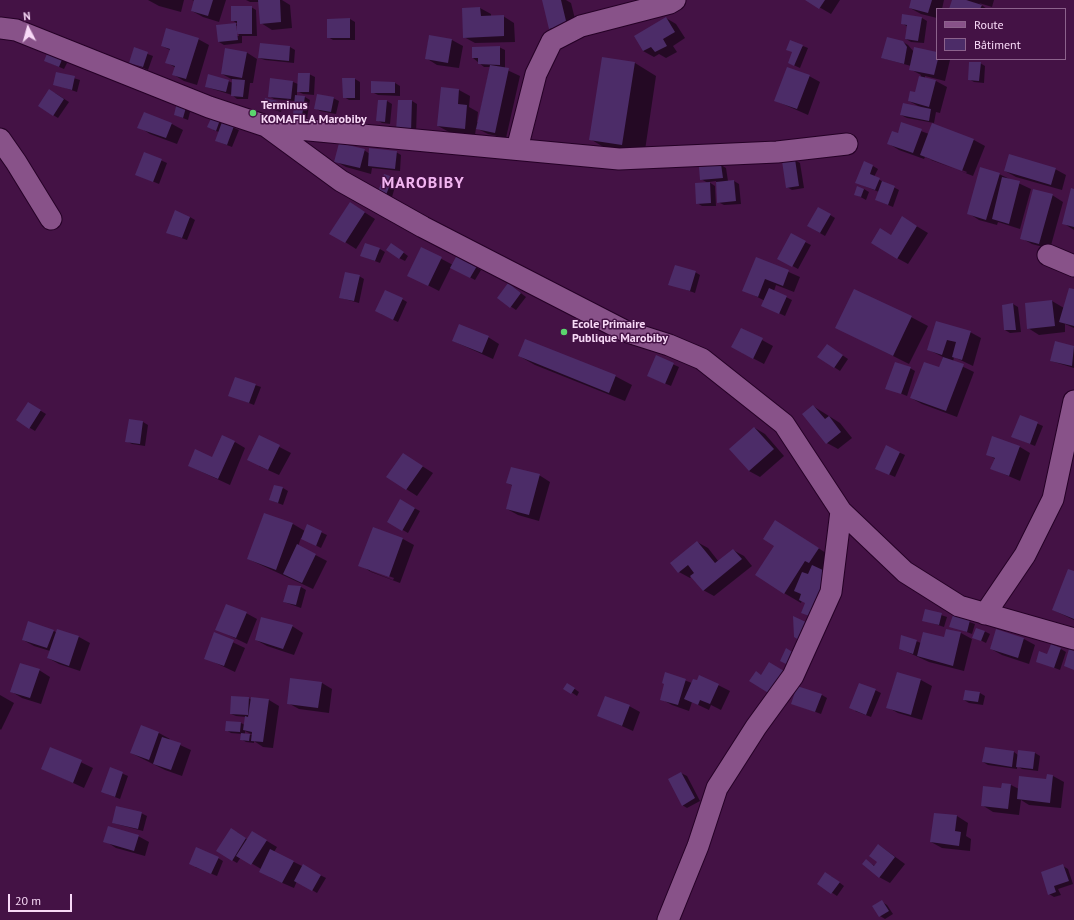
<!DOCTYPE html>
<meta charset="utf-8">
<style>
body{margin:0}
#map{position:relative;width:1074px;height:920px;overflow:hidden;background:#441245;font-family:"PT Sans",sans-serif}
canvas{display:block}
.legend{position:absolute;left:936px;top:8px;width:130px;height:52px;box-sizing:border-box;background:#441245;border:1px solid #8c628c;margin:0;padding:5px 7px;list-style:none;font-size:12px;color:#f8d9f7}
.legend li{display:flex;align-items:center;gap:8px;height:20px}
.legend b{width:20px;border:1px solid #8c628c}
.north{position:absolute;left:8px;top:8px;width:40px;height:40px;-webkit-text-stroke:3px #441245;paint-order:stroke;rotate:354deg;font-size:11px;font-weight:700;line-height:16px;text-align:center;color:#f8d9f7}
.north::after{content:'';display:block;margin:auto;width:14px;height:18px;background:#f8d9f7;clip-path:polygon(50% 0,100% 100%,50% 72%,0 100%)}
.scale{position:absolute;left:8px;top:894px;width:64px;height:18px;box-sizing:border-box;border:2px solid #f8d9f7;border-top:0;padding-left:5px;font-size:12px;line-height:14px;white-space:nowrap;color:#f8d9f7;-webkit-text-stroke:3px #441245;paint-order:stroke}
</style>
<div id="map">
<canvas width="1074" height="920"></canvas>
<ul class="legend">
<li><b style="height:5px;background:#885289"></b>Route</li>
<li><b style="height:11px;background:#4c2c68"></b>Bâtiment</li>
</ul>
<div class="north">N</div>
<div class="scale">20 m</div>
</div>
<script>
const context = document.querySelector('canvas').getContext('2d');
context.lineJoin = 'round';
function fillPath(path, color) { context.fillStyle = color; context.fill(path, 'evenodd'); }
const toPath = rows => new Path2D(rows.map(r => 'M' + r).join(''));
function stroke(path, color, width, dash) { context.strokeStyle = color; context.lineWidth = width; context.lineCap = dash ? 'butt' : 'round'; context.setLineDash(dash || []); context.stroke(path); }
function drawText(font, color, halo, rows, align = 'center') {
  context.font = font + ' "PT Sans",sans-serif'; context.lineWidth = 3; context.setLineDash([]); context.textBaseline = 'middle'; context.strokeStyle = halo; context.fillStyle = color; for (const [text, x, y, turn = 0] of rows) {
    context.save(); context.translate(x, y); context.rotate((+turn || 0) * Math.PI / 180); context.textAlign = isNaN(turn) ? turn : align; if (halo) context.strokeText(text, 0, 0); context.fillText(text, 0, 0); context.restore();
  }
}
const shadow = toPath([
 [148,0,184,0,181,12,159,6],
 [192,0,226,0,219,22,203,17,192,11,195,1],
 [246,0,282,0,290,5,292,28,272,30,261,23,259,2,250,2],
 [546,0,566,0,571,3,578,31,561,35,550,29],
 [807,0,840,0,831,14],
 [912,0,944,0,942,9,937,9,937,18,921,14,910,8],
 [953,0,968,1,966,0,994,0,992,7,979,3,987,9,950,9],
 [251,7,256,10,257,36,242,36,242,43,224,45,219,42,217,26,238,24,232,20],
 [235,26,237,26,239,36,237,36],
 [480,8,491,14,491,17,503,16,514,23,515,42,475,43,464,37],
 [666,18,676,24,685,38,673,46,677,52,666,58,659,54,654,57,643,51],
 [922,18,927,21,924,43,911,42,906,39,908,27,902,23],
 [350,19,355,22,355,40,333,40,328,37],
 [429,36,452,40,463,46,459,68,437,65,426,58],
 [198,39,209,45,197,85,184,81,174,75,176,68,166,62,170,50,162,46],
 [903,42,908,45,914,52,937,59,950,60,945,81,925,76,925,78,936,81,947,87,940,113,936,112,934,123,907,118,901,115,920,107,909,101,916,94,921,75,910,69,911,66,882,58],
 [803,46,808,48,800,68,789,63],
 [290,47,295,50,294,63,265,60,259,58],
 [499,47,505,50,505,69,520,76,506,138,488,134,476,128,475,135,449,132,438,126,459,90,470,96,469,107,478,112,477,122,478,122,490,67,484,67,473,58],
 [134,49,153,56,148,70,130,62],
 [48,52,68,61,64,69,50,63],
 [246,52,257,59,253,83,250,83,248,99,237,99,232,95,206,87,228,81,233,83,233,80,222,74],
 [603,58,635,63,656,76,644,157,612,152,590,139],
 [980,63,985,66,984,83,974,82,969,79],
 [57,73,80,80,77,92,54,84],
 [309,74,315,77,314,95,303,94,297,91,297,96,305,97,310,100,307,118,299,117,294,114,295,101,274,99,269,96,271,79,293,82,298,84],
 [809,76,820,82,808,115,776,101],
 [355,79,360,82,360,100,349,100,344,97],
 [395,83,400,86,400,96,378,95,372,92],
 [55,93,69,102,58,118,53,115],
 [333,98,339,101,336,114,320,111,315,108],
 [379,101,387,101,392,104,390,124,382,123,377,120],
 [412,101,417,104,416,134,402,134],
 [278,102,283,105,281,112,264,107],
 [178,103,191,108,188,120,175,115],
 [144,113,172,124,183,130,177,144,150,134,139,127],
 [213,115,225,124,239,130,232,147,216,141,219,132,213,130],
 [902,124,929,134,932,125,974,140,985,146,973,176,925,157,924,159,899,150,889,144,898,134],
 [931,158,967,172,966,173,931,160],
 [364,150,370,154,396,152,401,155,400,171,372,168,371,174,346,167,335,161],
 [145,153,167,163,159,184,142,177],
 [795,160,800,163,804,188,792,190,787,187],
 [721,165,726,168,728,181,734,181,739,184,741,204,724,205,718,202,716,181,709,182,715,186,716,206,702,206,697,203,708,183,701,179,700,168],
 [873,166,878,169,874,177,899,190,893,207,876,200,879,192,862,185],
 [1055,169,1066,175,1062,190,1016,177,1005,171],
 [999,174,1031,189,1020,229,998,222,997,225,979,220,968,213],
 [392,177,397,180,392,197,384,194],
 [864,189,869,192,866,200,855,194],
 [1074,190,1074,230,1063,223],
 [1052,195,1063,202,1050,249,1032,244,1021,238],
 [819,208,835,218,825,236,808,226],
 [361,210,375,219,356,249,331,233],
 [190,217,195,220,187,240,173,235],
 [913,224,928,233,908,264,897,258,891,235],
 [791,235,811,245,798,269,778,258],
 [396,247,408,256,405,261,399,258],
 [421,248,453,265,458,257,481,270,475,280,451,267,439,291,408,275],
 [380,249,385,252,380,263,367,258],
 [757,258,800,277,794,292,776,285,774,291,792,300,785,316,768,308,765,301,744,290],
 [695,272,700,275,695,293,670,284],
 [359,276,364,279,359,303,341,298],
 [513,287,526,297,516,310,498,298],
 [1074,290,1074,328,1065,324,1065,332,1039,335,1028,328,1026,304,1052,301,1064,308],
 [402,299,407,302,398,322,381,314],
 [1013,304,1018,307,1021,332,1010,333,1005,330,1003,305],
 [911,317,928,326,909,364,837,328],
 [937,322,970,332,981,338,973,366,954,357,953,362,974,372,957,417,922,404,911,398,939,368,943,357,929,350],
 [742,329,773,346,764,364,743,353],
 [488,337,499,344,493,359,453,341],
 [1055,342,1074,347,1074,368,1051,361],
 [832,348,848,359,840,371,819,357],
 [519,356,615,376,632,385,625,401,535,365],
 [657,357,679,367,671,386,648,376],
 [910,368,915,371,907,396,887,388],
 [255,385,261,387,254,405,229,395],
 [28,403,46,414,35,431,17,420],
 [813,406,840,423,852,438,838,449,827,443],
 [1020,416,1043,426,1035,446,1013,437],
 [143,422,148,425,145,446,132,444,126,441],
 [755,428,765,434,784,456,760,477,749,471],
 [260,437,291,453,279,475,259,466],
 [235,442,245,448,230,485,189,466,213,458],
 [887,447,905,455,895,477,882,471],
 [1020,447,1030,453,1020,481,992,469,995,459,987,454],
 [414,461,433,473,417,496,406,489],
 [539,475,550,482,539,521,518,515,507,509,513,486,507,483],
 [283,488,288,491,283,505,270,500],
 [400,501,420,511,408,533,389,522],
 [264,514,293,524,305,531,308,526,327,535,321,548,301,538,298,546,327,561,313,589,248,559],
 [374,528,403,539,414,545,400,583,371,572,360,565],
 [370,569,394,578,393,580,370,571],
 [791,531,834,558,813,618,802,612,806,603,802,600,801,603,784,593],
 [697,542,708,548,719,562,733,550,744,556,752,566,714,596,703,590,692,576,690,578,679,572],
 [1074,572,1074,620,1053,610],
 [289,586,301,587,306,590,301,608,284,602],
 [926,610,947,617,944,627,923,620],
 [246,613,257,619,247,644,216,629],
 [953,616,975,624,972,634,951,626],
 [292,626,303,633,294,655,267,646,256,640],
 [58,630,79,637,90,643,80,671,59,664,48,658,50,651,34,646,23,640,54,631,57,633],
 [947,630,961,633,972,639,964,671,929,662,905,651,916,641,921,643,945,638],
 [984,631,990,634,986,643,974,637],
 [997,631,1024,639,1035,645,1029,664,1002,655,991,649],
 [215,634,245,648,235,672,205,658],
 [1061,649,1066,652,1060,670,1037,661],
 [39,670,50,677,41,704,22,698,12,692],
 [665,673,692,683,697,682,700,676,730,691,721,710,711,705,709,710,692,702,689,711,672,705,661,699,665,684],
 [897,673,921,680,932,686,922,720,898,713,887,707],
 [322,683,332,689,329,713,299,709,288,703],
 [572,687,579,692,577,696,565,688],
 [875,690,881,693,871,717,855,711],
 [980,693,985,696,983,705,969,703,964,700],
 [0,695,14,703,1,730,0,729],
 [822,695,827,698,821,714,792,703],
 [248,698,252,700,269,700,279,706,273,748,263,747,254,741,254,743,246,742,241,739,242,734,231,733,226,730,241,723,245,725,246,717,236,716,231,714],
 [245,731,253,735,245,734],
 [629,706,640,712,633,731,599,716],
 [142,726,159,733,170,739,169,740,191,750,182,776,165,770,131,753],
 [51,748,93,768,84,788,43,769],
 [1014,752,1018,755,1035,753,1040,756,1038,771,1022,769,1017,766,1017,769,988,765,983,762],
 [110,768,128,776,120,799,107,794],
 [681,773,687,776,700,801,687,808,682,805],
 [1053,776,1064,782,1061,808,1029,805,1021,800,1019,815,993,812,982,805,1002,789,1003,784,1011,785,1019,789,1047,780],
 [141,813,147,816,143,831,113,823],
 [935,814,957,816,968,823,966,836,971,839,970,851,942,848,931,842],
 [237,832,248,840,252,832,277,847,274,852,326,878,317,893,297,881,294,888,271,878,261,869,241,857,237,863,232,860],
 [138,836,149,842,145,856,116,848,105,841],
 [879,845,905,864,890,883,879,877,866,861,875,866,878,862],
 [218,858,223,861,217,876,195,867],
 [1063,866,1068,869,1073,884,1058,889,1061,895,1054,897,1049,894],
 [831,876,844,886,837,896,819,884],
 [882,902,887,905,893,914,885,919,880,916]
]);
const building = toPath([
 [194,0,213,0,208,16,191,11],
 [258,0,280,0,281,22,260,24],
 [542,0,561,0,567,25,549,29],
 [805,0,825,0,819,9],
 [911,0,932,0,928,13,909,8],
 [952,0,966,0,982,5,980,9,949,9],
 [231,6,252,6,252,34,237,34,237,21,231,21],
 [480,7,481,16,504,15,504,36,463,38,462,8],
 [902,14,922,17,918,41,905,39,907,25,901,24],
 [666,17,675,32,663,39,667,46,655,52,651,47,643,51,634,36],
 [350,18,350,38,327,38,327,19],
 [236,23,238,40,218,42,216,25],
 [166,28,199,38,186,79,172,75,175,66,165,63,170,49,161,46],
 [429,35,452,39,448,63,425,59],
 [887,37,903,41,907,47,904,64,881,58],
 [790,40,803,45,794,66,788,63,792,52,786,50],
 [260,43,290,46,289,61,258,58],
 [500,46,500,65,478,64,478,58,472,58,472,47],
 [134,47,148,52,143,67,129,63],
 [914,47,937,52,938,59,934,75,909,70],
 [225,48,247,52,242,78,221,74],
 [48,51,63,57,59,67,44,61],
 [602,57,635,62,622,145,589,140],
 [969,62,981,62,979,81,968,80],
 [490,65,509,68,495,133,476,129],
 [787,67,810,75,797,109,774,101],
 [56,72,75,76,72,90,53,85],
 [298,73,310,73,309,92,297,92],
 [208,74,229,80,226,92,205,87],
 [919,76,936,80,929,107,908,101,910,91,915,92],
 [270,78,293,81,291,99,268,97],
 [342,78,355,78,355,98,343,98],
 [232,79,245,80,243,97,231,96],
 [371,81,395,82,395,93,371,93],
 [441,87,459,89,458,104,467,105,465,129,437,126],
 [49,89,64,99,53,116,38,106],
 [317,94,334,97,331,112,314,109],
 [295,95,305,96,302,116,293,115],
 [265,98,278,101,276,110,263,107],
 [378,100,387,100,385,122,376,121],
 [398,100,412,100,411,132,396,131],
 [177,102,187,104,183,118,174,115],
 [903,103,931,109,929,121,900,115],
 [144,112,172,123,166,138,137,128],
 [213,114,221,117,216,131,207,127],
 [222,122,234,126,227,145,215,141],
 [901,122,922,129,913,153,887,144,892,131,898,133],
 [932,123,974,139,962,171,920,155],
 [339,143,365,149,360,168,334,162],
 [369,148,397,151,395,169,368,166],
 [144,152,162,159,153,182,135,175],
 [1009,154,1056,168,1051,185,1004,171],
 [795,159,799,186,786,188,782,161],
 [864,161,873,165,870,174,880,178,875,190,855,183],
 [721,164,723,178,700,180,699,167],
 [980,167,1000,173,986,220,967,214],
 [384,174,393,177,386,195,378,192],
 [1002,177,1020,181,1009,224,992,219],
 [734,180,736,201,717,203,716,182],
 [882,181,895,186,888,205,875,200],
 [710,182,711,203,696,204,695,183],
 [857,186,864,189,861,197,854,195],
 [1071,188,1074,189,1074,227,1062,224],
 [1033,189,1053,194,1039,244,1020,239],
 [350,202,365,212,345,243,329,234],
 [818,207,831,214,820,233,807,226],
 [175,210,190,217,182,238,166,233],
 [902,216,917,226,897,259,871,243,880,228,891,235],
 [791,233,806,241,792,267,777,259],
 [365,243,380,248,375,261,360,256],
 [391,243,404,252,399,259,386,250],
 [421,247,442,257,428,286,407,276],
 [457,255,477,266,470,278,450,268],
 [756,257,789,270,783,286,765,279,758,297,742,291],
 [675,265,696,271,690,291,668,285],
 [345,272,360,275,354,301,339,298],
 [508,283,521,293,510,308,497,298],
 [769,288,787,296,779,314,761,306],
 [1069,288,1074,289,1074,326,1059,322],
 [854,289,912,316,893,356,835,328],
 [385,290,403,298,393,320,375,311],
 [1052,300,1055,326,1027,329,1025,303],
 [1013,303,1016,330,1004,330,1002,305],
 [936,321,971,331,962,360,952,357,956,342,947,340,942,355,927,350],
 [459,324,489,336,482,353,452,341],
 [741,328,763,338,753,359,731,347],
 [525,339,616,375,609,393,518,356],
 [1055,341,1074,346,1072,366,1050,361],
 [827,344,843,355,834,368,817,357],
 [656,355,674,363,665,384,647,376],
 [943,357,964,364,946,411,910,398,924,362,939,367],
 [895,362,911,367,901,394,885,389],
 [235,377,256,384,249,403,228,396],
 [28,402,41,410,29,429,16,420],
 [813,405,825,419,829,416,841,432,826,444,802,414],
 [1020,415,1038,422,1030,444,1011,437],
 [129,419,143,421,140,444,125,442],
 [754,427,774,449,749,471,729,449],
 [222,435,235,441,218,479,188,466,195,449,212,457],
 [259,435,280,445,268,470,247,460],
 [992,436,1020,446,1009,476,990,469,995,458,986,455],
 [886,445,900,452,889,475,875,469],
 [403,453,423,466,406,490,386,477],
 [511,467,540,474,529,515,506,509,512,485,506,483],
 [274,485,283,487,278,503,269,500],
 [400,499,415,508,402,531,387,522],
 [264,513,293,523,276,570,247,559],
 [775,520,819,548,809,563,805,561,784,594,755,575,774,546,763,539],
 [307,524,322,531,316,546,301,539],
 [373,527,403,538,389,577,358,566],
 [697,541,715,563,733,549,742,559,703,591,690,576,694,573,688,565,678,573,670,563],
 [297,544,316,554,302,583,283,574],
 [812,565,825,571,822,594,812,617,801,613,805,603,799,600,801,594,794,591,802,572,808,574],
 [1068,569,1074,571,1074,619,1052,610],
 [288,585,301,586,296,605,283,602],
 [226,604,247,612,236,638,215,630],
 [925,609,942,613,939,625,922,621],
 [953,615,970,620,967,632,949,627],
 [793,616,808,623,799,640,794,637],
 [261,617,293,625,283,649,255,640],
 [28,621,54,630,47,648,22,640],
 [976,628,985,631,981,641,972,638],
 [57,629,79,636,69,666,47,658],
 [946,629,961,632,953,666,917,656,923,632,944,637],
 [996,629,1024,638,1018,658,990,649],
 [214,632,234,640,224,666,204,659],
 [901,635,917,640,913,654,899,649],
 [1051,644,1061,648,1054,668,1036,662,1039,651,1047,654],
 [786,648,794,653,788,665,780,661],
 [1069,649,1074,651,1074,670,1064,666],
 [769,662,784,671,770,694,749,681,756,671,761,675],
 [20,663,40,669,30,698,10,692],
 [665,672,686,679,678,705,660,700,664,684,662,683],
 [897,672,921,679,911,715,886,708],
 [699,675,719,684,710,704,700,700,698,705,684,699,693,679,697,680],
 [290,678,322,682,318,708,287,704],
 [567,683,575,688,571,694,563,689],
 [859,683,876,689,866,715,849,708],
 [797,686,822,694,815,712,791,704],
 [965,690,980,692,978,702,963,700],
 [231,696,249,697,248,715,230,714],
 [605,696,630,705,622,726,597,716],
 [251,697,269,699,263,742,251,741,252,732,243,730,245,716,248,717],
 [226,721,241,722,240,732,225,731],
 [141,725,159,732,149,760,130,753],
 [241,733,250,734,249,741,240,740],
 [162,737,181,743,171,770,153,764],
 [50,747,82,760,73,783,41,769],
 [985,747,1014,751,1012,767,982,762],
 [1018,750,1035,752,1033,769,1016,767],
 [110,767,123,772,115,797,101,792],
 [681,772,695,798,682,806,668,779],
 [1047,774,1053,775,1050,803,1017,799,1019,776,1046,779],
 [1002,783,1011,784,1008,809,981,806,983,786,1001,788],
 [116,806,142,812,138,829,112,823],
 [934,813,957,815,955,831,961,832,959,846,930,842],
 [108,826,139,835,134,851,103,842],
 [231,828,246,838,232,861,216,851],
 [252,831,267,840,251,865,236,856],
 [878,844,895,857,879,878,862,864,866,859,874,866,877,862,869,856],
 [196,847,219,857,211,874,189,864],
 [270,849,294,861,282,883,259,872],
 [303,864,321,875,312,891,294,881],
 [1063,864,1069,881,1054,886,1056,892,1048,895,1041,872],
 [825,872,840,882,831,894,817,884],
 [882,900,889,911,879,917,872,906]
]);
const minor = toPath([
 [0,28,16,30,209,107,266,126,619,159,777,152,847,144],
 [266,126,341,181,423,227,625,331,669,345,702,359,784,424,841,511,905,572,959,606,1074,639],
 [0,139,16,162,51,219],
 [517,149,536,74,552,41,581,26,670,3,675,0],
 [1048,255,1074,266],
 [985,614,1025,555,1053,499,1074,401],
 [668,920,698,846,717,788,756,727,793,676,831,592,841,511]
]);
const markers = [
 [253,113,4,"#5bd56e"],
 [564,332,4,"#5bd56e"]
];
const poiNames = [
 ["Terminus",261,106],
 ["KOMAFILA Marobiby",261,120],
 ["Ecole Primaire",572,325],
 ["Publique Marobiby",572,339]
];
const districtNames = [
 ["MAROBIBY",423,183]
];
fillPath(shadow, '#0007');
fillPath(building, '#4c2c68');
stroke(minor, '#250126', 23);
stroke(minor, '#885289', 21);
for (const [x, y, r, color] of markers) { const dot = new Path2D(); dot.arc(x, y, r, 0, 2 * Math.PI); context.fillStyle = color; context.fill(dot); stroke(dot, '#441245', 1.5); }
drawText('bold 12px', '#f8d9f7', '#441245', poiNames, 'left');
context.letterSpacing = '1px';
drawText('bold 16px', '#f2b5f1', '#441245', districtNames);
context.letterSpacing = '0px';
</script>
